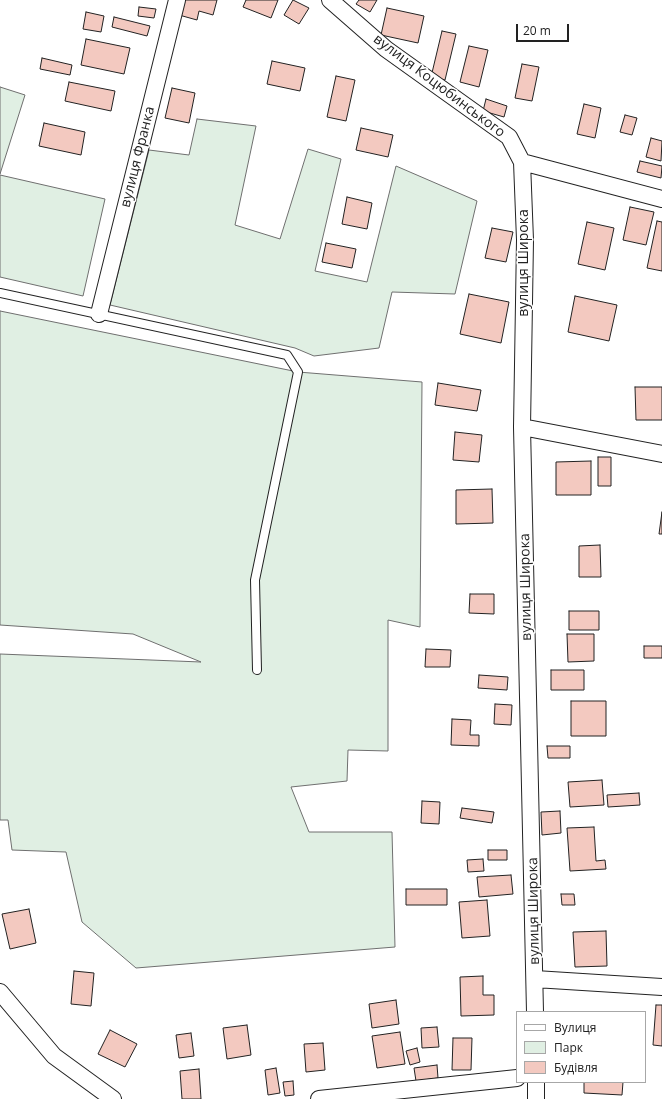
<!DOCTYPE html>
<meta charset="utf-8">
<style>
body{margin:0}
#map{position:relative;width:662px;height:1099px;overflow:hidden;background:#fff;font-family:"Open Sans",sans-serif}
canvas{display:block}
.legend{position:absolute;left:516px;top:1011px;width:130px;height:72px;box-sizing:border-box;background:#fff;border:1px solid #a7a7a7;margin:0;padding:5px 7px;list-style:none;font-size:12px;color:#222}
.legend li{display:flex;align-items:center;gap:8px;height:20px}
.legend b{width:20px;border:1px solid #a7a7a7}
.scale{position:absolute;left:516px;top:24px;width:53px;height:18px;box-sizing:border-box;border:2px solid #222;border-top:0;padding-left:5px;font-size:12px;line-height:14px;white-space:nowrap;color:#222;-webkit-text-stroke:3px #fff;paint-order:stroke}
</style>
<div id="map">
<canvas width="662" height="1099"></canvas>
<ul class="legend">
<li><b style="height:5px;background:#fff"></b>Вулиця</li>
<li><b style="height:11px;background:#e0efe3"></b>Парк</li>
<li><b style="height:11px;background:#f3c9c0"></b>Будівля</li>
</ul>
<div class="scale">20 m</div>
</div>
<script>
const context = document.querySelector('canvas').getContext('2d');
context.lineJoin = 'round';
function fillPath(path, color) { context.fillStyle = color; context.fill(path, 'evenodd'); }
const toPath = rows => new Path2D(rows.map(r => 'M' + r).join(''));
function stroke(path, color, width, dash) { context.strokeStyle = color; context.lineWidth = width; context.lineCap = dash ? 'butt' : 'round'; context.setLineDash(dash || []); context.stroke(path); }
function drawText(font, color, halo, rows, align = 'center') {
  context.font = font + ' "Open Sans",sans-serif'; context.lineWidth = 3; context.setLineDash([]); context.textBaseline = 'middle'; context.strokeStyle = halo; context.fillStyle = color; for (const [text, x, y, turn = 0] of rows) {
    context.save(); context.translate(x, y); context.rotate((+turn || 0) * Math.PI / 180); context.textAlign = isNaN(turn) ? turn : align; if (halo) context.strokeText(text, 0, 0); context.fillText(text, 0, 0); context.restore();
  }
}
const green = toPath([
 [0,87,25,95,0,174,0,87],
 [197,119,256,126,235,225,280,239,308,149,341,159,315,271,367,282,396,166,477,201,455,294,392,292,379,348,314,356,295,348,110,305,149,150,189,155,197,119],
 [0,175,105,199,83,296,0,277,0,175],
 [0,311,298,372,422,382,420,627,388,620,388,751,348,750,347,781,291,787,309,832,392,832,395,947,136,968,82,922,66,852,12,850,8,820,0,820,0,654,201,662,133,634,0,625,0,311]
]);
const building = toPath([
 [183,0,217,0,213,15,199,11,197,20,179,15,183,0],
 [246,0,278,0,271,18,243,7,246,0],
 [293,0,309,8,299,24,284,15,293,0],
 [359,0,377,0,370,12,356,4,359,0],
 [139,7,156,9,154,18,138,16,139,7],
 [387,8,424,16,418,43,381,35,387,8],
 [86,12,104,16,101,32,83,29,86,12],
 [114,17,150,26,147,36,112,27,114,17],
 [442,31,456,34,445,80,431,77,442,31],
 [86,39,130,48,124,74,81,65,86,39],
 [469,46,488,50,479,87,460,82,469,46],
 [42,58,72,65,70,75,40,69,42,58],
 [272,61,305,68,300,91,267,84,272,61],
 [522,64,539,67,532,101,515,98,522,64],
 [336,76,355,80,346,121,327,117,336,76],
 [69,82,115,91,111,111,65,101,69,82],
 [172,88,195,93,189,123,165,118,172,88],
 [486,99,507,106,504,117,483,111,486,99],
 [584,104,601,108,595,138,577,134,584,104],
 [625,115,637,118,632,135,620,132,625,115],
 [44,123,85,132,81,155,39,146,44,123],
 [361,128,393,135,388,157,356,150,361,128],
 [651,138,662,141,661,161,646,157,651,138],
 [640,161,662,166,661,178,637,172,640,161],
 [347,197,372,203,367,229,342,224,347,197],
 [630,207,654,212,646,245,623,240,630,207],
 [657,221,662,222,662,271,647,268,657,221],
 [587,222,614,228,605,270,578,264,587,222],
 [492,228,513,232,506,262,485,258,492,228],
 [326,243,356,249,352,268,322,262,326,243],
 [469,294,509,302,501,343,460,334,469,294],
 [575,296,617,305,609,341,568,332,575,296],
 [438,383,481,390,477,411,435,405,438,383],
 [635,387,662,387,662,420,636,420,635,387],
 [455,432,482,435,479,462,453,460,455,432],
 [598,457,611,457,611,486,598,486,598,457],
 [591,461,591,495,556,495,556,462,591,461],
 [492,489,493,523,456,524,456,490,492,489],
 [662,512,662,534,659,534,662,512],
 [600,545,601,577,579,577,579,546,600,545],
 [470,594,494,594,494,614,469,613,470,594],
 [569,611,599,611,599,630,569,630,569,611],
 [567,634,594,634,594,661,568,662,567,634],
 [644,646,662,646,662,658,644,658,644,646],
 [426,649,451,650,450,667,425,667,426,649],
 [551,670,584,670,584,690,551,690,551,670],
 [479,675,508,677,507,690,478,688,479,675],
 [571,701,606,701,606,736,571,736,571,701],
 [495,704,512,705,511,725,494,724,495,704],
 [452,719,471,720,470,735,479,735,479,746,451,745,452,719],
 [547,746,570,746,570,758,548,758,547,746],
 [602,780,604,805,570,807,568,782,602,780],
 [639,793,640,805,608,807,607,795,639,793],
 [422,801,440,802,439,824,421,823,422,801],
 [462,808,494,812,492,823,460,818,462,808],
 [560,811,561,833,542,835,541,812,560,811],
 [594,827,596,861,605,860,606,869,570,871,567,828,594,827],
 [488,850,507,850,507,860,488,860,488,850],
 [483,859,484,871,468,872,467,860,483,859],
 [511,875,513,894,479,897,477,877,511,875],
 [406,889,447,889,447,905,406,905,406,889],
 [561,894,574,894,575,905,562,905,561,894],
 [487,900,490,936,462,938,459,902,487,900],
 [29,909,36,943,10,949,2,914,29,909],
 [606,931,607,966,575,967,573,932,606,931],
 [74,971,94,973,91,1006,71,1004,74,971],
 [483,976,483,995,494,995,494,1015,461,1016,460,977,483,976],
 [396,1000,399,1024,372,1028,369,1004,396,1000],
 [656,1005,662,1005,662,1046,653,1045,656,1005],
 [247,1025,251,1055,227,1059,223,1028,247,1025],
 [437,1027,439,1047,422,1048,421,1028,437,1027],
 [110,1030,137,1044,125,1067,98,1054,110,1030],
 [400,1032,405,1064,377,1068,372,1036,400,1032],
 [191,1033,194,1056,179,1058,176,1035,191,1033],
 [453,1038,472,1038,471,1070,452,1070,453,1038],
 [323,1043,325,1070,306,1072,304,1044,323,1043],
 [417,1048,420,1062,410,1065,406,1051,417,1048],
 [437,1065,438,1078,416,1081,414,1068,437,1065],
 [276,1068,280,1093,268,1095,265,1070,276,1068],
 [199,1069,201,1099,182,1099,180,1071,199,1069],
 [293,1081,294,1095,285,1096,283,1082,293,1081],
 [584,1082,623,1082,622,1095,584,1093,584,1082]
]);
const service = toPath([
 [0,293,287,355,298,372,255,580,257,670]
]);
const minor = toPath([
 [330,0,386,49,509,137,522,162,662,199],
 [522,162,525,240,522,427,535,1012],
 [99,314,177,0],
 [522,427,662,454],
 [535,979,662,987],
 [0,992,54,1056,113,1099],
 [536,1082,536,1099],
 [319,1099,517,1078]
]);
const streetNames = [
 ["вулиця Коцюбинського",439,86,37],
 ["вулиця Франка",138,157,-76],
 ["вулиця Широка",524,263,-90],
 ["вулиця Широка",526,587,-91],
 ["вулиця Широка",534,911,-91]
];
fillPath(green, '#e0efe3');
stroke(green, '#6f6f6f', 1);
fillPath(building, '#f3c9c0');
stroke(building, '#222', 1);
stroke(service, '#222', 10);
stroke(minor, '#222', 18);
stroke(service, '#fff', 8);
stroke(minor, '#fff', 16);
drawText('14px', '#222', '#fff', streetNames);
</script>
